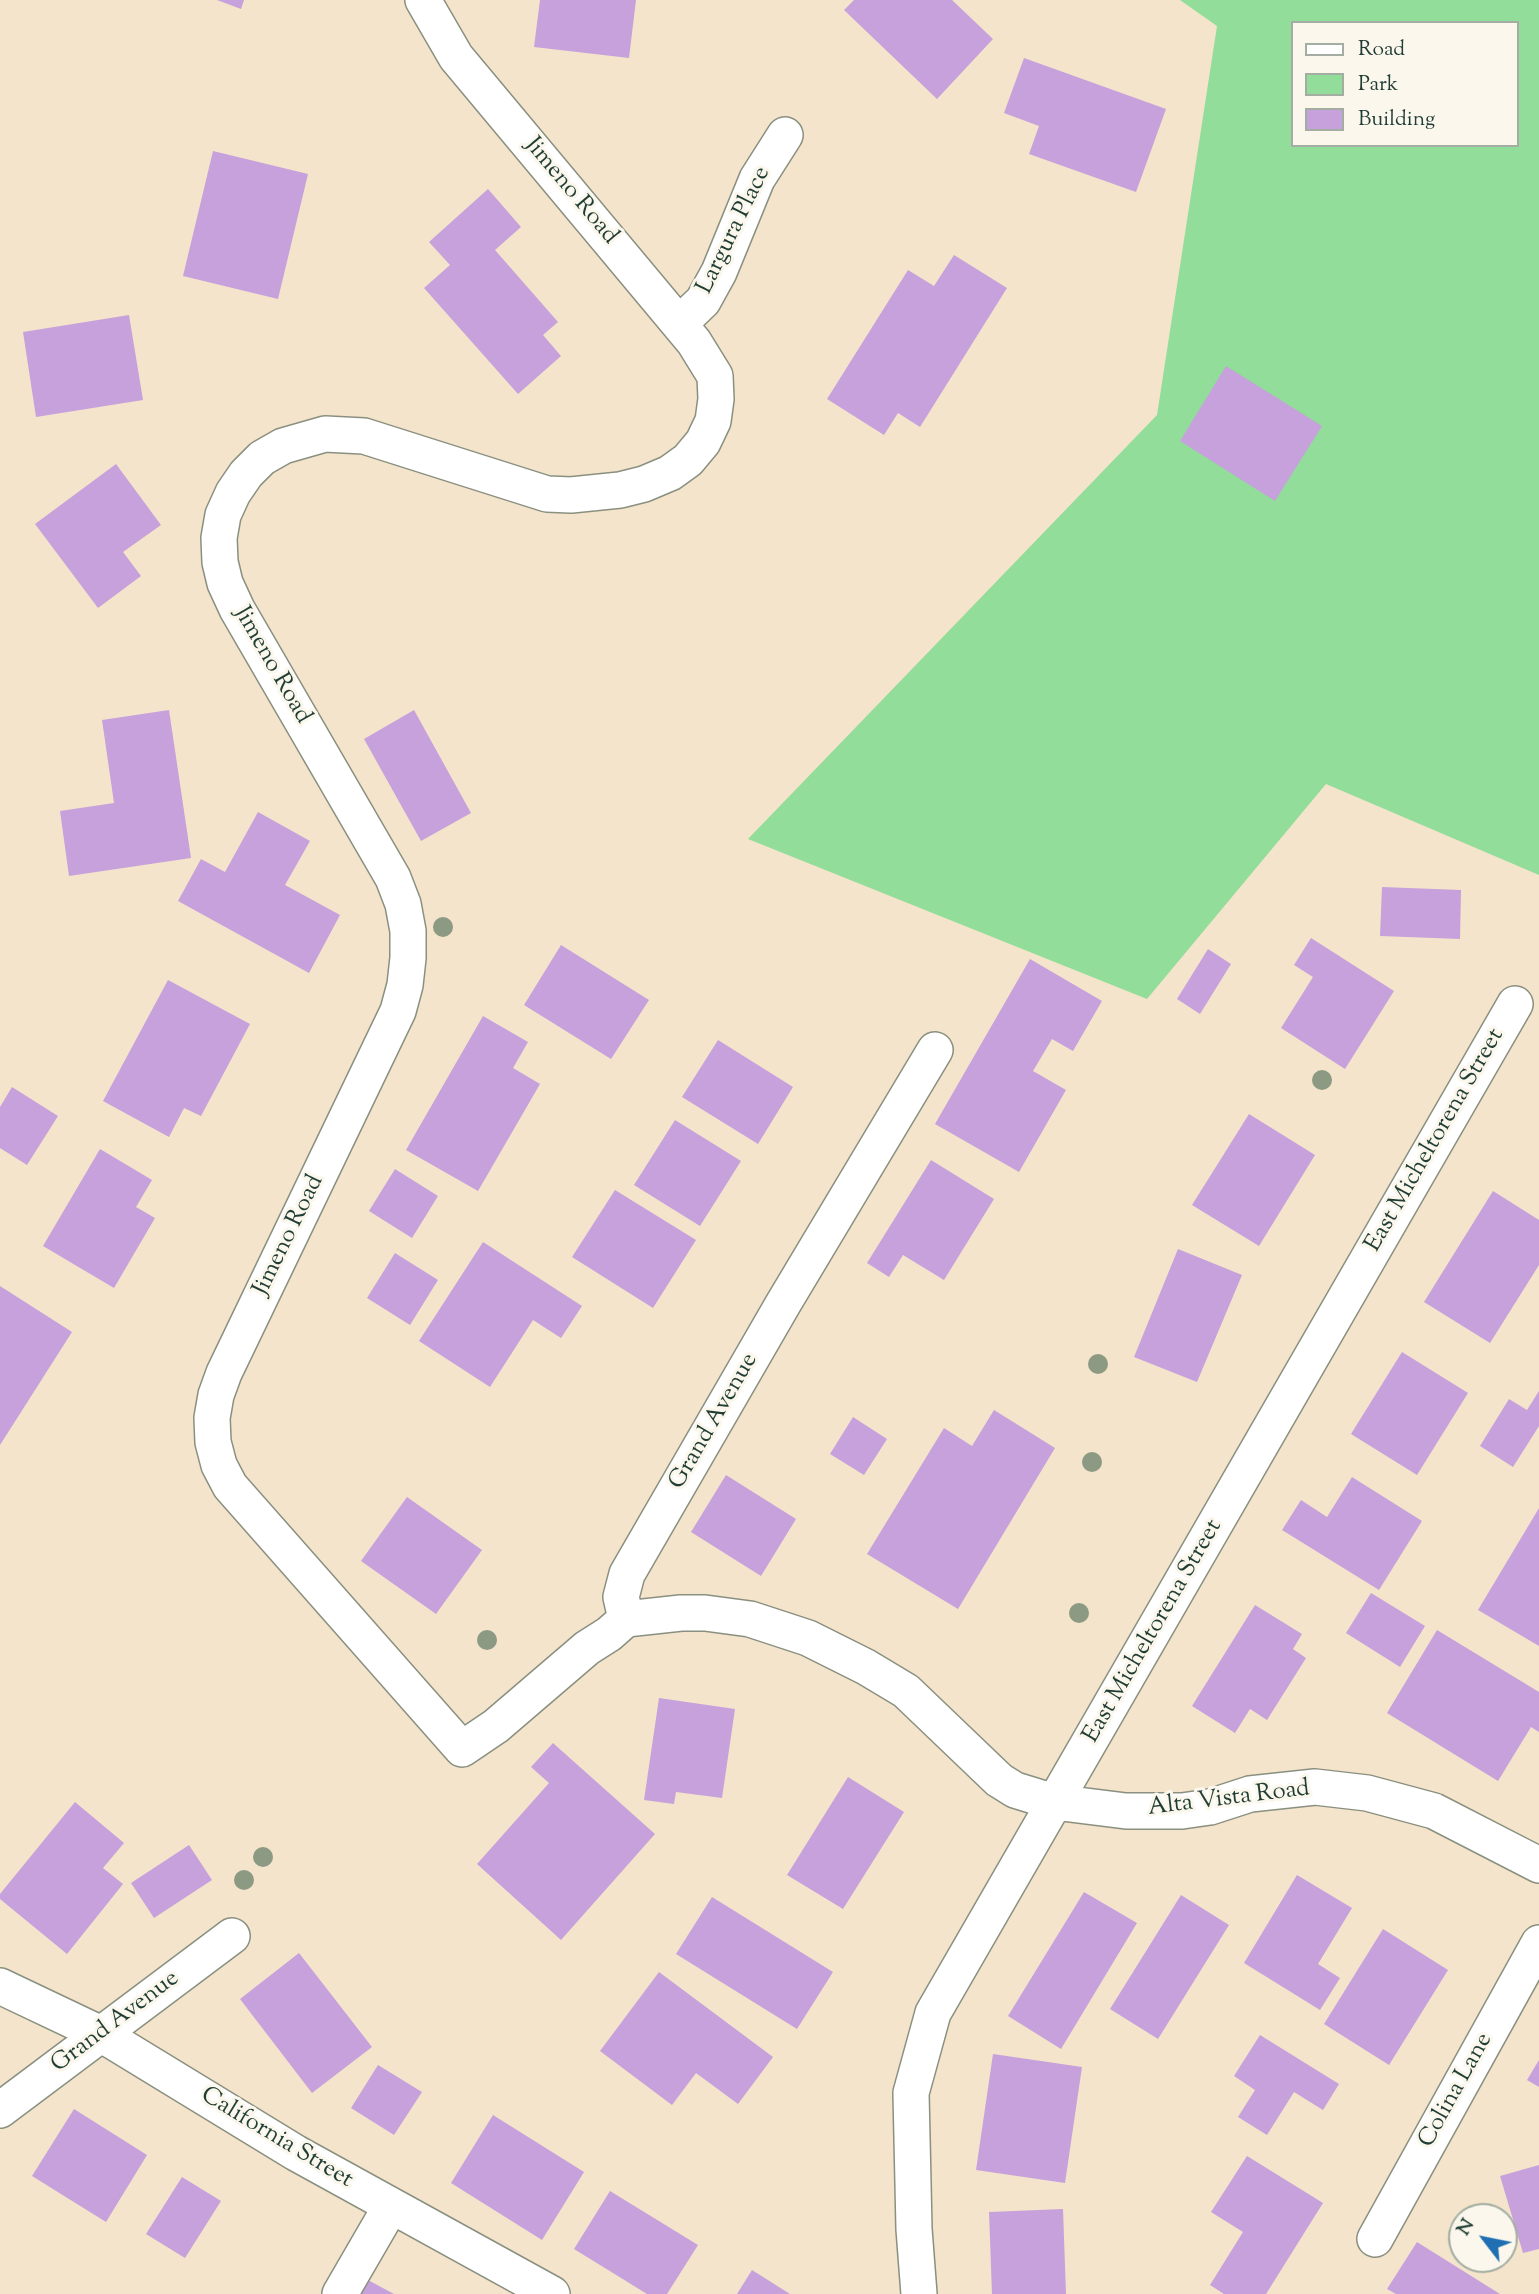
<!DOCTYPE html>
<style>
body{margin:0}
#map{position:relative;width:1539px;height:2294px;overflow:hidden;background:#f4e4cb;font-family:"Sorts Mill Goudy",serif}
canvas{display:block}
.legend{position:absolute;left:1291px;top:21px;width:228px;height:126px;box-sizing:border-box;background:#fbf7ec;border:2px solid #a3ada2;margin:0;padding:9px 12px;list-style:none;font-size:21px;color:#1f3d34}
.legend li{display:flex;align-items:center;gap:14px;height:35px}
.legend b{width:35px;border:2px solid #a3ada2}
.north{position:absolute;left:1448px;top:2203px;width:70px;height:70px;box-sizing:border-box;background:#fbf7ec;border:2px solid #a3ada2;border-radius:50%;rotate:302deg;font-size:19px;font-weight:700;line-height:28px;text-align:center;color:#1f3d34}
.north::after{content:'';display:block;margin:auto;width:24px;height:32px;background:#1f6fb2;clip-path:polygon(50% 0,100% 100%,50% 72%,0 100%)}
</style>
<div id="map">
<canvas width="1539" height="2294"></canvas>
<ul class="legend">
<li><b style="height:9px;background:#fff"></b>Road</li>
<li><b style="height:19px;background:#92dd99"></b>Park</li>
<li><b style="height:19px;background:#c6a1dc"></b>Building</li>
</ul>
<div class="north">N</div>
</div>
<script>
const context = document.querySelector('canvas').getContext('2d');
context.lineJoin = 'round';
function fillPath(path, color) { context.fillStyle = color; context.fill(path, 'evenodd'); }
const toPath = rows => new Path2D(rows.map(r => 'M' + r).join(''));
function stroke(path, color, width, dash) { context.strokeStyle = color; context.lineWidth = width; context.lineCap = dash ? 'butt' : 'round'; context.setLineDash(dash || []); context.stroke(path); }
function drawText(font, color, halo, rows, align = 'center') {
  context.font = font + ' "Sorts Mill Goudy",serif'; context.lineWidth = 6; context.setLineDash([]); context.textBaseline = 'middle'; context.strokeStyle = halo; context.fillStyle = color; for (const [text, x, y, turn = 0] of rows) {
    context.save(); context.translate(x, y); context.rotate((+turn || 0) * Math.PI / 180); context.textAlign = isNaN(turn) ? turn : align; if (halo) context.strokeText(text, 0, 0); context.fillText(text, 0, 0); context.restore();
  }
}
const green = toPath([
 [1180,0,1539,0,1539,875,1326,784,1147,999,748,839,1157,415,1217,26],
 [1292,23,1516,23,1516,145,1292,145]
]);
const building = toPath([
 [217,0,244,0,241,9],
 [540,0,636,0,629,58,534,47],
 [854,0,952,0,993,39,937,99,844,10],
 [1024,58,1166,109,1136,192,1029,154,1039,126,1004,113],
 [213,151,308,174,278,299,183,276],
 [488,189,521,227,495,250,558,322,543,335,561,356,518,394,424,288,450,265,429,242],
 [954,255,1007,288,920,427,898,413,884,435,827,399,908,270,934,286],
 [129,315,143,400,36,417,23,332],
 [1226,366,1322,426,1275,501,1180,441],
 [116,464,161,525,123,552,141,576,98,608,35,524],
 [169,710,191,858,69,876,60,811,114,803,102,720],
 [414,710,471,813,421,841,364,739],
 [258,812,310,841,285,885,340,915,309,973,178,901,201,859,225,872],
 [1382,887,1461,890,1460,939,1380,936],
 [1311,938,1394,991,1345,1069,1281,1028,1313,977,1294,965],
 [561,945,649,1000,611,1059,524,1005],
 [1208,949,1231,964,1200,1014,1177,999],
 [1030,959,1102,1001,1073,1051,1052,1039,1033,1071,1066,1090,1019,1172,935,1124],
 [168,980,250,1024,201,1116,184,1108,169,1137,103,1101],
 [483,1016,528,1042,513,1068,540,1084,478,1191,406,1150],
 [718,1040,793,1087,758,1144,682,1097],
 [12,1087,58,1116,27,1165,0,1148,0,1107],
 [1249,1114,1315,1155,1259,1246,1192,1205],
 [675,1120,741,1161,700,1226,634,1185],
 [100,1149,152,1180,136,1207,155,1218,114,1288,43,1246],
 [931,1160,994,1199,944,1280,903,1255,889,1277,867,1263],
 [395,1169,438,1196,412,1238,369,1211],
 [615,1190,696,1240,653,1308,572,1257],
 [1493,1191,1539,1220,1539,1265,1490,1343,1424,1302],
 [483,1242,582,1306,561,1338,533,1320,490,1387,419,1341],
 [1178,1249,1242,1275,1197,1382,1134,1357],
 [395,1253,438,1280,410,1325,367,1298],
 [0,1286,72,1332,0,1445],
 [1402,1352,1468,1393,1417,1475,1351,1434],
 [1539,1391,1539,1426,1513,1467,1480,1446,1509,1399,1527,1410],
 [994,1410,1055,1448,958,1609,867,1554,944,1428,972,1446],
 [853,1417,887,1439,864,1475,830,1454],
 [726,1475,796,1519,761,1576,691,1532],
 [1352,1477,1422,1521,1379,1590,1282,1530,1301,1500,1327,1517],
 [407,1497,482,1550,436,1614,361,1561],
 [1539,1508,1539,1646,1478,1610],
 [1371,1593,1425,1626,1400,1667,1346,1633],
 [1255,1605,1302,1634,1293,1649,1306,1658,1267,1720,1250,1709,1235,1733,1192,1706],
 [1437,1630,1539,1692,1539,1732,1531,1727,1498,1781,1387,1713],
 [659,1698,735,1709,722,1798,676,1792,674,1804,644,1800],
 [553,1743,655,1834,561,1940,477,1864,549,1783,531,1767],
 [848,1777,904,1812,843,1909,787,1875],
 [75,1802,124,1843,103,1868,123,1884,67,1954,0,1899,0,1894],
 [189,1845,212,1880,154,1918,131,1883],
 [1297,1875,1352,1908,1318,1964,1340,1978,1320,2010,1244,1963],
 [1084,1892,1137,1923,1061,2049,1008,2016],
 [1181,1895,1229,1925,1158,2039,1110,2009],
 [712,1897,833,1972,797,2029,676,1954],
 [1383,1929,1448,1970,1389,2065,1324,2024],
 [299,1953,372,2047,312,2093,240,1999],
 [659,1972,773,2057,738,2104,696,2073,672,2105,600,2051],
 [1260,2035,1339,2084,1323,2110,1294,2092,1267,2135,1238,2117,1255,2090,1234,2076],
 [993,2054,1082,2067,1065,2183,976,2170],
 [1539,2060,1539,2087,1527,2080],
 [378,2065,422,2092,394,2135,351,2108],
 [74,2109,147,2155,106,2222,32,2176],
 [493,2115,584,2172,542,2240,451,2183],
 [1247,2156,1323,2203,1266,2294,1224,2294,1210,2285,1243,2232,1211,2212],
 [1539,2165,1539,2249,1523,2253,1500,2176],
 [182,2177,221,2201,185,2258,146,2234],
 [610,2191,698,2245,667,2294,647,2294,574,2249],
 [1063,2209,1066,2294,992,2294,989,2212],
 [1417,2242,1500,2294,1396,2294,1387,2289],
 [752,2270,790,2294,737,2294],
 [368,2280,394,2294,361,2294]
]);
const minor = toPath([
 [423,0,456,57,694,342,715,376,716,399,713,421,703,442,688,460,670,473,644,484,620,490,571,495,547,494,364,436,325,434,283,446,262,458,246,474,233,493,223,515,219,538,220,562,225,583,237,609,393,878,403,904,408,931,408,958,405,985,398,1011,224,1373,216,1395,212,1418,213,1442,219,1465,230,1486,462,1749,496,1726,587,1648,609,1634,626,1619,621,1597,627,1574,783,1304,935,1050],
 [680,323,703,301,719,272,757,179,785,135],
 [626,1619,681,1613,705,1613,750,1619,808,1638,866,1667,906,1691,999,1780,1015,1790,1054,1802,1126,1811,1182,1811,1210,1807,1250,1794,1315,1787,1367,1793,1434,1811,1539,1865],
 [0,1986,101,2034,296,2153,552,2294],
 [0,2110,232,1936],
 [1375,2239,1539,1943],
 [340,2294,391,2206],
 [919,2294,914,2229,911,2093,933,2013,1515,1004]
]);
const trees = [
 [443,927],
 [1322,1080],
 [1098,1364],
 [1092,1462],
 [1079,1613],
 [487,1640],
 [263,1857],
 [244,1880]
];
const streetNames = [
 ["Jimeno Road",570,192,50],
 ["Largura Place",735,231,-64],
 ["Jimeno Road",271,666,60],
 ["East Micheltorena Street",1436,1141,-60],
 ["Jimeno Road",290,1236,-64],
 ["Grand Avenue",715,1422,-60],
 ["East Micheltorena Street",1154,1632,-60],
 ["Alta Vista Road",1229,1800,-7],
 ["Grand Avenue",116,2023,-37],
 ["Colina Lane",1457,2091,-61],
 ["California Street",276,2139,31]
];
fillPath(green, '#92dd99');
fillPath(building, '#c6a1dc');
stroke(minor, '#8a9080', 38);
stroke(minor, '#fff', 35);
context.fillStyle = '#8c9a83';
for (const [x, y] of trees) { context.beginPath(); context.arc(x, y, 10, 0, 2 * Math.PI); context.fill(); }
drawText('24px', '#1f3d34', '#fbf7ec', streetNames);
</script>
